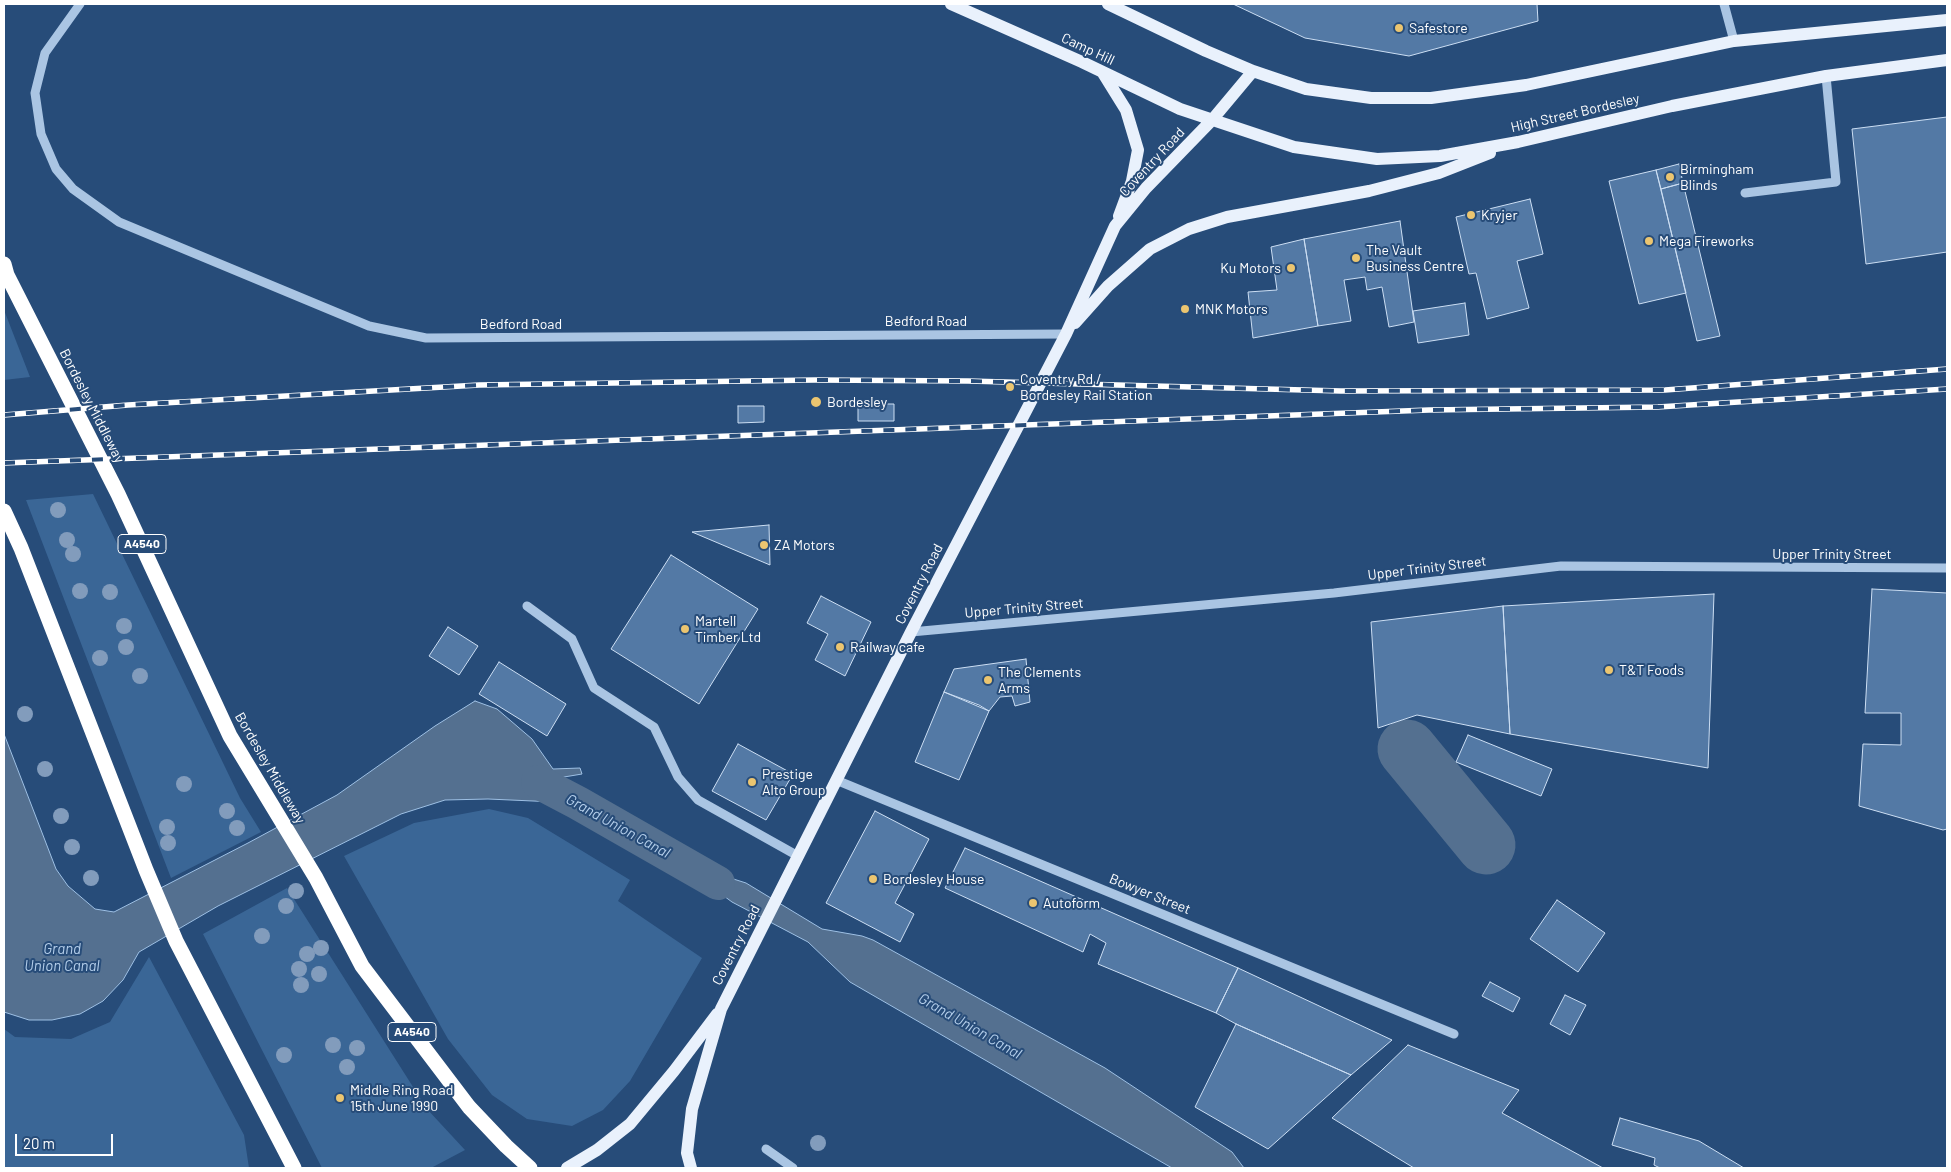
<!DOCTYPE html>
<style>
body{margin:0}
#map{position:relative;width:1951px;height:1172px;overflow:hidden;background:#274c79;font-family:Barlow,sans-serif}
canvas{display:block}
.frame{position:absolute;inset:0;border:5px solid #fff;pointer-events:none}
.scale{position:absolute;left:15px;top:1134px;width:98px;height:22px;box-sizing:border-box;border:2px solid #fff;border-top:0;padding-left:6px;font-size:15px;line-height:18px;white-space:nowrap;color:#fff;-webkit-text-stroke:4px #274c79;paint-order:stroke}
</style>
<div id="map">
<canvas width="1951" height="1172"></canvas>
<div class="frame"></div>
<div class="scale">20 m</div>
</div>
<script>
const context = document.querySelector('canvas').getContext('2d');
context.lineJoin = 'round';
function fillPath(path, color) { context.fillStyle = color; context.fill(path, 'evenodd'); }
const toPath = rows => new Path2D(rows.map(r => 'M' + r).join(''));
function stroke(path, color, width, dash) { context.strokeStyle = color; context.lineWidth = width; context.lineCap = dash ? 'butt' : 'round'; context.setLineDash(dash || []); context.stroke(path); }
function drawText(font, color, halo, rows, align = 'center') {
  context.font = font + ' Barlow,sans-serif'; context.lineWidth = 4; context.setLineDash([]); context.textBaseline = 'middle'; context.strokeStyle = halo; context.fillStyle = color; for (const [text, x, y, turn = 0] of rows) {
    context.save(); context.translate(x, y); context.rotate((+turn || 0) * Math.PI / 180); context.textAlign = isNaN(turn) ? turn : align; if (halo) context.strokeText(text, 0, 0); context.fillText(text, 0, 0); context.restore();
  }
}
const green = toPath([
 [4,310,30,377,4,380],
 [93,494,240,798,261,832,171,878,26,500],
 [489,809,528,818,630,880,618,901,702,958,630,1081,603,1110,572,1126,527,1119,492,1095,448,1039,344,856,414,823],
 [287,888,427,1109,465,1150,431,1168,322,1168,203,934],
 [149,957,244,1135,249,1168,4,1168,4,1029,15,1037,71,1039,110,1022]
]);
const water = toPath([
 [475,701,497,709,532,739,553,769,580,768,582,774,558,778,578,803,488,799,445,800,401,814,218,906,139,952,123,980,103,1001,80,1014,52,1020,29,1020,4,1012,4,734,56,869,68,886,95,909,114,912,248,843,337,795,435,726,475,701],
 [677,861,746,883,822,929,862,936,873,940,1105,1068,1232,1152,1244,1168,1172,1168,850,982,808,942,732,902,677,861]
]);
const canal = toPath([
 [538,782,578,803,718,883]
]);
const river = toPath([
 [1407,749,1486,845]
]);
const building = toPath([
 [1233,4,1537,4,1538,21,1409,56,1305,38,1233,4],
 [1947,117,1947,252,1866,264,1852,129,1947,117],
 [1679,164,1683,183,1661,189,1656,170,1679,164],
 [1656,170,1686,293,1639,304,1609,181,1656,170],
 [1683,183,1720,336,1697,341,1661,189,1683,183],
 [1530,199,1543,254,1517,261,1529,308,1487,319,1476,273,1469,274,1456,217,1530,199],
 [1400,221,1414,322,1389,327,1382,287,1367,290,1365,277,1344,280,1351,321,1318,326,1304,239,1400,221],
 [1304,239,1318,326,1253,338,1248,292,1277,290,1271,247,1304,239],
 [1465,303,1469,335,1418,343,1413,311,1465,303],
 [858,404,894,404,894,421,858,421,858,404],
 [738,406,764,406,764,422,738,423,738,406],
 [769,525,770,565,692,532,769,525],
 [671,555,758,609,699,704,611,649,671,555],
 [1872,589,1947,593,1947,829,1943,830,1859,806,1863,744,1901,745,1901,713,1865,713,1872,589],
 [1714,594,1708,768,1510,734,1503,606,1714,594],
 [821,596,871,622,845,676,815,660,828,634,807,623,821,596],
 [1503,606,1510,734,1417,715,1378,728,1371,622,1503,606],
 [448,627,478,646,459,675,429,656,448,627],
 [1026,659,1030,702,1015,706,1012,696,1000,697,989,711,979,705,944,692,954,669,1026,659],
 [499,662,566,704,547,736,479,694,499,662],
 [944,692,989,711,959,780,915,762,944,692],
 [1468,735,1552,769,1541,796,1456,762,1468,735],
 [738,744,793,774,766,820,712,791,738,744],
 [875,811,929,839,895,903,914,914,900,942,826,903,875,811],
 [965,848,1238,968,1216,1013,1098,964,1106,943,1090,934,1083,952,945,888,965,848],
 [1557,900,1605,933,1578,972,1530,939,1557,900],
 [1238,968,1392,1040,1351,1075,1236,1024,1216,1013,1238,968],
 [1490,982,1520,998,1513,1012,1482,996,1490,982],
 [1565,995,1586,1005,1570,1035,1550,1024,1565,995],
 [1236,1024,1351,1075,1268,1149,1195,1107,1236,1024],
 [1408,1045,1519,1090,1502,1113,1603,1168,1414,1168,1332,1118,1408,1045],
 [1620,1118,1699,1141,1744,1168,1660,1168,1654,1165,1655,1158,1612,1145,1620,1118]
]);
const minor = toPath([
 [80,4,45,53,35,93,41,134,56,169,73,189,119,222,369,326,426,338,1066,334],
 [1724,4,1734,41],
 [1745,193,1836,182,1826,76],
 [527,606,572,639,594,688,654,727,678,777,698,800,798,856],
 [911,632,1334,593,1561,566,1947,568],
 [836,780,1454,1034],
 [766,1149,793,1168]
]);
const major = toPath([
 [951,4,1082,62,1180,109,1294,147,1377,159,1440,156,1518,142,1672,106,1826,76,1947,60],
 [1108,4,1206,51,1253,71,1306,89,1371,98,1431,98,1526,85,1734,41,1947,20],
 [1103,73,1126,110,1138,150,1132,181,1119,216],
 [1075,323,1108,286,1150,249,1189,229,1227,217,1369,191,1439,173,1490,153],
 [567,1168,597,1150,630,1124,674,1071,717,1014],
 [691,1168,687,1153,692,1109,721,1009,911,632,1066,334,1115,226,1146,188,1212,120,1253,71]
]);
const highway = toPath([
 [4,264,7,275,118,494,230,736,316,878,362,966,469,1107,506,1146,530,1168],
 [4,511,21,548,146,870,176,941,294,1168]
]);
const rail = toPath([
 [4,415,128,405,479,385,815,380,968,381,1341,391,1665,390,1947,369],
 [4,463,1429,410,1658,407,1947,389]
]);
const trees = [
 [58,510],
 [67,540],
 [73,554],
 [80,591],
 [110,592],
 [124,626],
 [126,647],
 [100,658],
 [140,676],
 [25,714],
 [45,769],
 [184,784],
 [227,811],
 [61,816],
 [167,827],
 [237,828],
 [168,843],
 [72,847],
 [91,878],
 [296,891],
 [286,906],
 [262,936],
 [321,948],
 [307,954],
 [299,969],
 [319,974],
 [301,985],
 [333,1045],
 [357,1048],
 [284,1055],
 [347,1067],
 [818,1143]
];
const markers = [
 [1399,28,5,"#ebc570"],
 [1670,177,5,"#ebc570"],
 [1471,215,5,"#ebc570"],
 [1649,241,5,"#ebc570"],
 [1356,258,5,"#ebc570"],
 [1291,268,5,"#ebc570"],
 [1185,309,5,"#ebc570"],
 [1010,387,5,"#ebc570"],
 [816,402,6,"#ebc570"],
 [764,545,5,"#ebc570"],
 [685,629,5,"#ebc570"],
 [840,647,5,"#ebc570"],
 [1609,670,5,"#ebc570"],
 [988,680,5,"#ebc570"],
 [752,782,5,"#ebc570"],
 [873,879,5,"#ebc570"],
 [1033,903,5,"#ebc570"],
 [340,1098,5,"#ebc570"]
];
const shields = [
 [142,544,48],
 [412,1032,48]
];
const shieldNames = [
 ["A4540",142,544],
 ["A4540",412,1032]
];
const poiNames = [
 ["Safestore",1409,28],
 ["Birmingham",1680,169],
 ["Blinds",1680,185],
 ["Kryjer",1481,215],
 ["Mega Fireworks",1659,241],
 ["The Vault",1366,250],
 ["Business Centre",1366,266],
 ["Ku Motors",1281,268,"right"],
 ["MNK Motors",1195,309],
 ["Coventry Rd /",1020,379],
 ["Bordesley Rail Station",1020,395],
 ["Bordesley",827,402],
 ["ZA Motors",774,545],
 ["Martell",695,621],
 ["Timber Ltd",695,637],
 ["Railway cafe",850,647],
 ["T&T Foods",1619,670],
 ["The Clements",998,672],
 ["Arms",998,688],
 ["Prestige",762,774],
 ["Alto Group",762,790],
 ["Bordesley House",883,879],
 ["Autoform",1043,903],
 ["Middle Ring Road",350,1090],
 ["15th June 1990",350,1106]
];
const streetNames = [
 ["Camp Hill",1088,49,25],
 ["High Street Bordesley",1575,113,-13],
 ["Coventry Road",1152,162,-47],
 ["Bedford Road",926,321],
 ["Bedford Road",521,324],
 ["Bordesley Middleway",92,406,63],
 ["Upper Trinity Street",1832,554],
 ["Upper Trinity Street",1427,568,-7],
 ["Coventry Road",919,584,-63],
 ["Upper Trinity Street",1024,608,-5],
 ["Bordesley Middleway",270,768,60],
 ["Bowyer Street",1150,894,22],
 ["Coventry Road",736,945,-63]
];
const waterNames = [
 ["Grand Union Canal",618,826,29],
 ["Grand",62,949],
 ["Union Canal",62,966],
 ["Grand Union Canal",970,1026,30]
];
fillPath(green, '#3a6696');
fillPath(water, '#547090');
stroke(water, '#9ec0e4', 1);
stroke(canal, '#547090', 34);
stroke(river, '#547090', 59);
fillPath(building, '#5379a5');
stroke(building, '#ccdef3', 1);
stroke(minor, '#aac5e3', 9);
stroke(major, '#e9f1fc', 12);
stroke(highway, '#fff', 15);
stroke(rail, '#fff', 5.5);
stroke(rail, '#274c79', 4, [11]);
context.fillStyle = '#829cbc';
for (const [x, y] of trees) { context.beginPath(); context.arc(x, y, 8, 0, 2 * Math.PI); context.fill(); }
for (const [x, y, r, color] of markers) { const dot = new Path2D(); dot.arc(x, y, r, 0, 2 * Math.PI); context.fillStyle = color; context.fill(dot); stroke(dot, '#274c79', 2); }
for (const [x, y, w] of shields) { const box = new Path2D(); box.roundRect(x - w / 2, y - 9.5, w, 19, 4); context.fillStyle = '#274c79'; context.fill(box); stroke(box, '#fff', 1); }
drawText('bold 12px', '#fff', null, shieldNames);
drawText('14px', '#fff', '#274c79', poiNames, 'left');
drawText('14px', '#fff', '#274c79', streetNames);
drawText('italic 15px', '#b5cfeb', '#274c79', waterNames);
</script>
